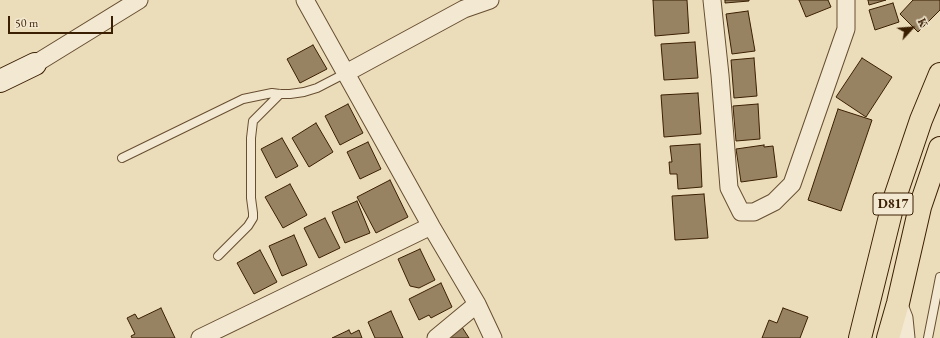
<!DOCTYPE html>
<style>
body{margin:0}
#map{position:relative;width:940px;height:338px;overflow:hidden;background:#ecddba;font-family:"EB Garamond",serif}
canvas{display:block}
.north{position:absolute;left:892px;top:8px;width:40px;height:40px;-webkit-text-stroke:3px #f3e9d2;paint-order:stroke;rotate:64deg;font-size:11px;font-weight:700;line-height:16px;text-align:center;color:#3b1f03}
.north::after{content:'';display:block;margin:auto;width:14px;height:18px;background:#3b1f03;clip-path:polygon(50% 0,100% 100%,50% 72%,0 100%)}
.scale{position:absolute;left:8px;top:16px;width:105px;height:18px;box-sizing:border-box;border:2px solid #3b1f03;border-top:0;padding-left:5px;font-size:12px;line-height:14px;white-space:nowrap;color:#3b1f03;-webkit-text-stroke:3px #f3e9d2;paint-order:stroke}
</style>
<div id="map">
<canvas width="940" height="338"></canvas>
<div class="north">K</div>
<div class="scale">50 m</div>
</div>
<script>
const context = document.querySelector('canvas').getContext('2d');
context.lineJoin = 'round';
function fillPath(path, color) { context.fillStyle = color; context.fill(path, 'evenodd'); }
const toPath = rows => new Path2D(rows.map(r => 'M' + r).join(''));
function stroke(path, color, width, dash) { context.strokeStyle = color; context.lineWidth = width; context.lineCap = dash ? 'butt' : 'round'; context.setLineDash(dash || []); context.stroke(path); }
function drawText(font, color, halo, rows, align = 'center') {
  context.font = font + ' "EB Garamond",serif'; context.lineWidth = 4; context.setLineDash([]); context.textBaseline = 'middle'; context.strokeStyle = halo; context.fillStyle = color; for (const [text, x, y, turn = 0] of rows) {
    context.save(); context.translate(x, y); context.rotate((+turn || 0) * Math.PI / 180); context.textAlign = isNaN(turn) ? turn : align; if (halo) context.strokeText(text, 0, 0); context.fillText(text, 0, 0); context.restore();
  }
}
const building = toPath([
 [653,0,687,0,689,33,655,36,653,0],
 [725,0,749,0,749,1,725,3,725,0],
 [799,0,828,0,831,7,806,17,799,0],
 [868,0,886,0,869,5,868,0],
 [913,0,940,0,940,10,918,32,900,14,913,0],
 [893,3,899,22,875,30,869,10,893,3],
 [748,11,755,51,732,54,726,14,748,11],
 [695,42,698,78,664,80,661,44,695,42],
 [313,45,327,69,300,83,287,59,313,45],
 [754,58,757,96,734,98,731,60,754,58],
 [862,58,892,77,866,117,836,97,862,58],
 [698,93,701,134,664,137,661,95,698,93],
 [348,104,363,133,340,145,325,116,348,104],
 [758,104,760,139,736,141,733,106,758,104],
 [838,109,872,120,841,211,808,200,838,109],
 [316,123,333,152,309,167,292,138,316,123],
 [282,138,298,166,276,178,261,149,282,138],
 [368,142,381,169,360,179,347,152,368,142],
 [700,144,702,187,678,189,677,174,670,174,669,162,672,162,670,146,700,144],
 [764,145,764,147,773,146,777,177,741,182,736,149,764,145],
 [390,180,408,217,376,233,357,197,390,180],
 [290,184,307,215,283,228,265,197,290,184],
 [704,194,708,238,675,240,672,196,704,194],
 [357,201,370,233,345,243,332,212,357,201],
 [325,218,340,248,319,258,304,228,325,218],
 [294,235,307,265,282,276,269,246,294,235],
 [420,249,435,280,419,288,410,286,398,259,420,249],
 [260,250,277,282,254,294,237,263,260,250],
 [441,283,452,307,431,318,429,315,419,320,409,299,441,283],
 [161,308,175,338,132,338,131,336,135,334,127,318,135,314,138,319,161,308],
 [783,308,808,317,800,338,762,338,769,320,777,323,783,308],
 [391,311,403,338,375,338,368,322,391,311],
 [460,324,469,338,442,338,460,324],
 [349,330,351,334,359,330,362,338,332,338,349,330]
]);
const lane = toPath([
 [122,158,243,99,272,93,280,94,290,94,304,92,317,88,346,73],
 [218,256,248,226,253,218,253,213,251,198,251,138,253,121,280,94],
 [928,338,940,277]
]);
const street = toPath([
 [305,0,431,226,477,304,493,338],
 [712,0,720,75,729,188,741,212,754,212,774,202,792,184,846,29,846,0],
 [35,64,139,0],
 [346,73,464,9,490,0],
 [898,303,904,318,906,338],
 [200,338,431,226],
 [436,338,477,304]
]);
const secondary = toPath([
 [0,81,35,64]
]);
const highway = toPath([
 [860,338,894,200,921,120,940,74],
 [888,338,898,303,920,207,940,148]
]);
const shields = [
 [893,204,40]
];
const shieldNames = [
 ["D817",893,204]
];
fillPath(building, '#978262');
stroke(building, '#3b1f03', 1);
stroke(lane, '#674e31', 10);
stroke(street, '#674e31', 19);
stroke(secondary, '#3b1f03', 24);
stroke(highway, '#3b1f03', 24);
stroke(lane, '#f3e9d2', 8);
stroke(street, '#f3e9d2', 17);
stroke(secondary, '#f3e9d2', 22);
stroke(highway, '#ecddba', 22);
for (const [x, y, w] of shields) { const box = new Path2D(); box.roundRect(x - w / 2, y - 11, w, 22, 3); context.fillStyle = '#f3e9d2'; context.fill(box); stroke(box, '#3b1f03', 1); }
drawText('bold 13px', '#3b1f03', null, shieldNames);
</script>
